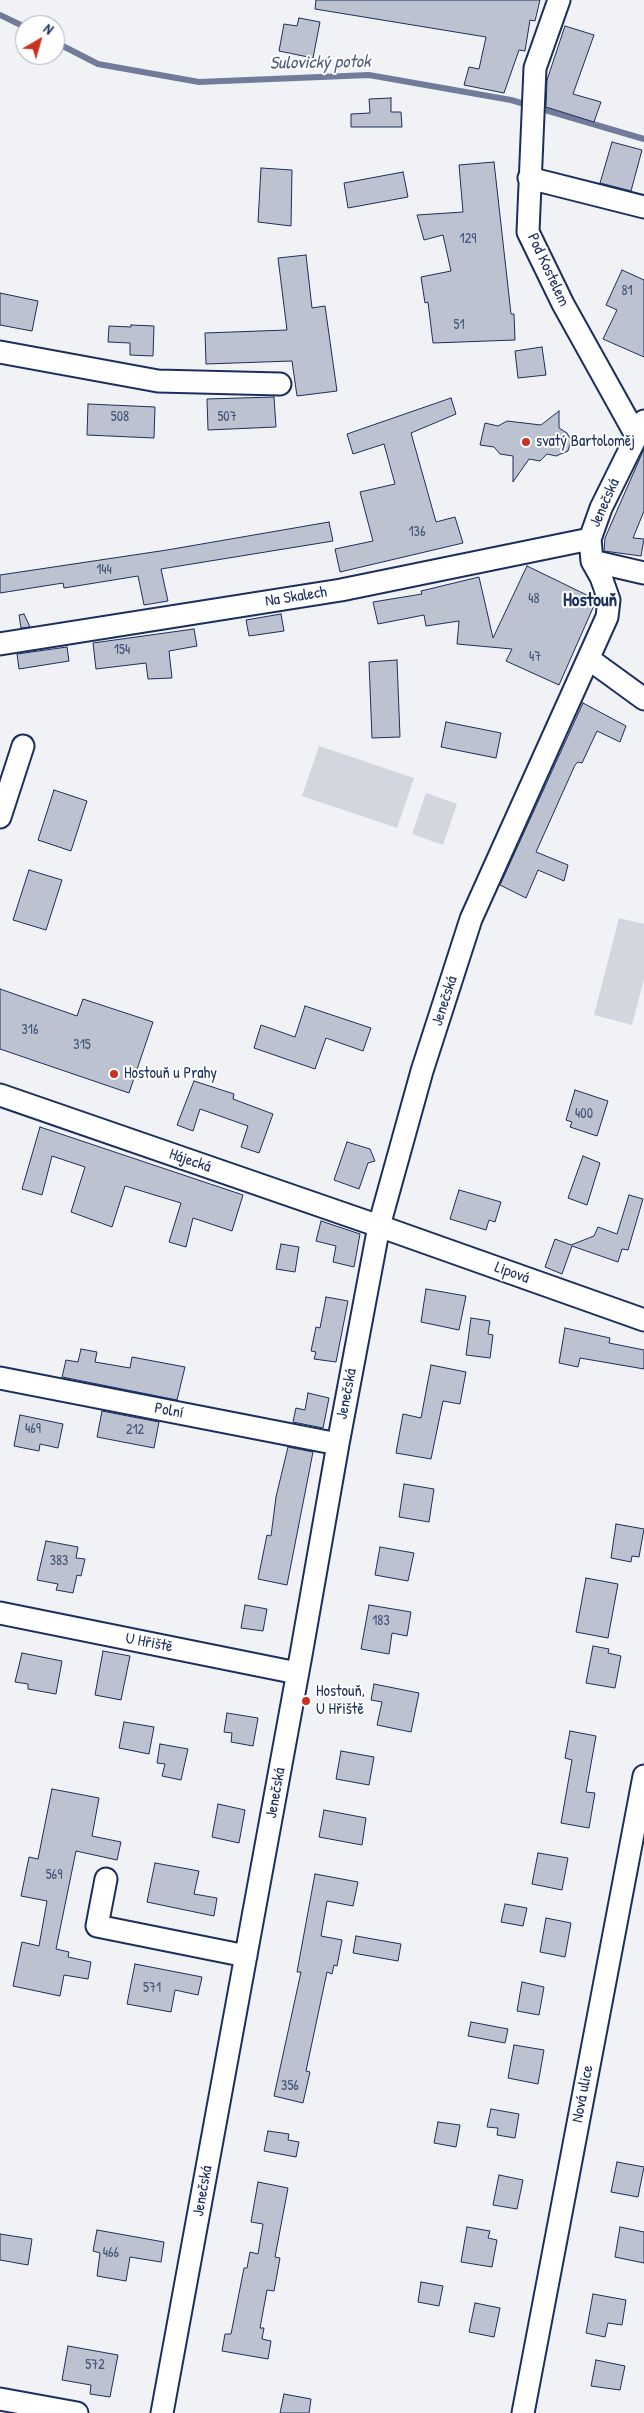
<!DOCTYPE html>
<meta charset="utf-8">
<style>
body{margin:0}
#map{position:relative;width:644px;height:2413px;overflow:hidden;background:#f1f2f5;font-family:"Patrick Hand",sans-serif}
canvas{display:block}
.north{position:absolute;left:15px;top:15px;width:50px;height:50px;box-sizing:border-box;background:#fff;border:1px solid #a4acbf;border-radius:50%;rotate:38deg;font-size:14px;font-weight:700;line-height:20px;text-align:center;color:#1b2f5e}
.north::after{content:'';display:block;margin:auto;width:18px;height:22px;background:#c8321e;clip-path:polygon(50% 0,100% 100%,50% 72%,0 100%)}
</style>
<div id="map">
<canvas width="644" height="2413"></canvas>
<div class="north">N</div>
</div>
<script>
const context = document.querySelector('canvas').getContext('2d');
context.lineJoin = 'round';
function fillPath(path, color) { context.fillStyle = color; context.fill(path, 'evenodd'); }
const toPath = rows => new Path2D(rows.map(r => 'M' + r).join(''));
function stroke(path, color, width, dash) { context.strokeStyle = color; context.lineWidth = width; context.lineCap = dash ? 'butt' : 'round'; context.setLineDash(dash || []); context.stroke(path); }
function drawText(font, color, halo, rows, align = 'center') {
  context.font = font + ' "Patrick Hand",sans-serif'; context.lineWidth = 4; context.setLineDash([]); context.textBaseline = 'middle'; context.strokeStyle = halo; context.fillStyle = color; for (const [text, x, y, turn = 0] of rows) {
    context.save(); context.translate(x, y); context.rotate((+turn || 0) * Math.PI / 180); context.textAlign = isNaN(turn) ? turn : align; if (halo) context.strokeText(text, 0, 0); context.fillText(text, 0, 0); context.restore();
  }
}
const green = toPath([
 [319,746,414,778,397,828,302,796],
 [426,793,457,804,443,845,412,834],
 [619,918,644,924,644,979,632,1025,594,1015]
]);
const stream = toPath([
 [0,15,25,27],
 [55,42,98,64,199,82,369,75,511,100,644,139]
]);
const building = toPath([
 [316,0,540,0,535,21,530,20,525,51,519,50,504,93,464,85,469,67,479,69,486,37,315,9,316,0],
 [299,18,320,22,313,58,279,51,284,24,297,26,299,18],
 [565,26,594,35,573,94,601,102,594,122,546,107,547,80,565,26],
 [391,98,391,112,401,112,402,127,351,127,351,114,370,113,369,99,391,98],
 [612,142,642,150,631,191,600,183,612,142],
 [494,162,511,314,514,314,515,340,433,343,428,302,425,303,421,277,451,271,443,235,424,240,417,215,463,212,459,165,494,162],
 [261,168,292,170,291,226,258,222,261,168],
 [403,172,408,197,348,208,344,183,403,172],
 [306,255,312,308,325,306,337,391,297,396,292,361,206,364,205,333,287,330,278,258,306,255],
 [622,270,644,280,644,357,603,339,617,310,606,305,622,270],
 [0,293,38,301,32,331,0,325,0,293],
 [131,325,154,326,153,356,130,355,130,343,108,342,109,326,131,327,131,325],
 [542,347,546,375,518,378,515,351,542,347],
 [274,397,276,427,208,430,207,399,274,397],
 [451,398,456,414,411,433,436,522,455,517,463,543,340,572,335,549,373,541,360,492,395,484,384,444,353,454,347,434,451,398],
 [88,404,155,407,154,438,87,435,88,404],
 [559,411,559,428,567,433,571,440,568,451,556,456,547,454,540,461,529,459,513,482,513,456,500,454,494,447,480,445,485,423,498,426,507,421,541,425,559,411],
 [644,449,644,511,633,538,644,539,641,556,604,551,605,538,644,449],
 [329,522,333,541,161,569,168,601,144,605,138,576,64,588,63,583,0,593,0,575,167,550,329,522],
 [527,566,595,599,596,601,559,685,506,661,512,649,457,644,459,621,426,626,424,615,378,624,373,602,422,594,421,591,479,577,493,638,527,566],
 [24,614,30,627,21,628,19,615,24,614],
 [281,614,284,631,249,636,246,620,281,614],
 [194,629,197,646,169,651,172,678,148,679,146,663,96,669,93,643,194,629],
 [67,647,69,661,19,669,17,654,67,647],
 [397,660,400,737,372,738,369,662,397,660],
 [583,703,626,726,620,742,597,731,582,763,578,762,575,765,536,852,568,865,564,881,538,870,526,898,500,885,583,703],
 [446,722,501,733,496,758,441,747,446,722],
 [54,790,87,801,71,851,38,840,54,790],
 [29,870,62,880,46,930,13,920,29,870],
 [0,989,77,1016,83,999,153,1022,129,1093,0,1049,0,989],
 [305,1006,371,1028,363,1051,326,1038,315,1069,254,1048,261,1025,295,1037,305,1006],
 [194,1081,234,1094,233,1099,273,1114,259,1153,241,1147,248,1126,200,1109,193,1131,177,1125,194,1081],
 [575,1090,608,1101,597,1136,570,1127,572,1122,566,1120,575,1090],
 [40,1127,243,1195,232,1231,193,1218,186,1247,169,1242,181,1203,125,1186,112,1227,71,1212,85,1167,52,1156,42,1195,22,1189,40,1127],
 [347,1142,370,1149,375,1161,368,1163,359,1189,334,1180,347,1142],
 [583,1156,600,1163,587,1205,568,1198,583,1156],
 [459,1190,501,1202,495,1222,489,1220,486,1230,450,1219,459,1190],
 [629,1195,643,1199,628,1250,622,1249,618,1262,572,1246,562,1274,545,1267,555,1239,571,1245,594,1236,598,1227,617,1234,629,1195],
 [321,1221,360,1234,354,1267,333,1262,336,1246,316,1241,321,1221],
 [281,1244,299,1247,295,1272,276,1269,281,1244],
 [426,1289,466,1296,459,1330,421,1322,426,1289],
 [326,1297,348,1301,336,1362,314,1359,316,1352,311,1351,316,1327,320,1328,326,1297],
 [471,1318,490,1321,488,1334,493,1335,490,1358,466,1355,471,1318],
 [565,1328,610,1338,609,1343,644,1350,644,1369,580,1358,578,1367,559,1363,565,1328],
 [81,1349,97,1352,95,1362,130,1368,132,1357,185,1367,177,1400,62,1377,66,1360,78,1362,81,1349],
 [431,1365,466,1372,460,1404,443,1401,431,1459,396,1453,403,1414,421,1418,431,1365],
 [308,1393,329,1398,323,1428,293,1422,296,1408,305,1410,308,1393],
 [102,1411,159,1422,154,1448,97,1437,102,1411],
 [20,1415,63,1424,58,1448,40,1444,39,1451,14,1446,20,1415],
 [288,1447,313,1452,287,1585,258,1579,267,1535,271,1536,276,1497,288,1447],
 [404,1484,434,1489,429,1522,399,1517,404,1484],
 [616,1524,644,1529,639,1557,632,1556,631,1562,611,1558,616,1524],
 [46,1541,78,1547,76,1558,85,1559,81,1576,77,1575,73,1593,56,1590,58,1584,37,1580,46,1541],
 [380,1547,414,1553,408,1581,375,1575,380,1547],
 [586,1578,618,1584,608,1638,576,1632,586,1578],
 [245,1605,267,1609,263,1631,241,1628,245,1605],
 [369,1605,411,1612,407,1636,392,1633,389,1654,361,1649,369,1605],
 [593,1646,609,1649,608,1653,621,1656,615,1688,586,1683,593,1646],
 [103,1651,130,1656,121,1700,95,1695,103,1651],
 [22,1653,62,1661,56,1694,28,1689,28,1684,15,1682,22,1653],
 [374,1684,419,1693,411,1732,377,1725,382,1702,371,1700,374,1684],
 [227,1713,258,1718,253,1746,231,1742,232,1733,224,1732,227,1713],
 [124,1722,154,1727,149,1754,119,1748,124,1722],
 [570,1731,596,1736,586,1792,595,1793,589,1828,561,1823,572,1760,565,1758,570,1731],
 [160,1744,188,1749,181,1780,162,1776,165,1764,157,1763,160,1744],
 [341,1751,374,1757,369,1785,336,1779,341,1751],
 [52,1789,99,1798,92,1836,121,1842,117,1860,76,1851,56,1949,69,1952,68,1957,91,1962,88,1979,64,1975,60,1996,13,1986,22,1942,39,1946,47,1901,21,1896,29,1857,38,1859,52,1789],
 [218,1804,245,1810,239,1843,212,1837,218,1804],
 [324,1810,366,1818,362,1845,319,1837,324,1810],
 [538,1853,568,1858,562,1890,532,1884,538,1853],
 [155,1863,199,1871,194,1894,217,1898,214,1916,147,1902,155,1863],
 [315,1874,358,1882,353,1906,327,1901,321,1936,342,1940,337,1966,334,1965,332,1974,327,1972,306,2071,310,2072,303,2103,274,2096,301,1972,297,1972,315,1874],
 [505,1904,527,1908,523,1926,501,1922,505,1904],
 [546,1918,571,1923,565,1957,540,1952,546,1918],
 [356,1936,401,1944,398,1961,353,1953,356,1936],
 [135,1964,202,1977,198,1995,175,1990,171,2012,127,2004,135,1964],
 [522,1982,544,1987,539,2015,517,2011,522,1982],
 [471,2022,508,2029,505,2043,468,2036,471,2022],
 [514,2045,544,2050,538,2084,508,2078,514,2045],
 [491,2109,519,2114,515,2138,497,2135,498,2128,487,2127,491,2109],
 [438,2122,460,2125,456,2147,434,2143,438,2122],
 [268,2131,289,2134,288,2140,299,2142,296,2157,264,2151,268,2131],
 [617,2162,644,2167,638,2197,611,2192,617,2162],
 [499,2175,523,2180,517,2209,493,2205,499,2175],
 [258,2182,288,2188,275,2257,280,2258,274,2291,267,2290,260,2328,264,2328,262,2339,271,2341,268,2359,222,2351,225,2334,231,2334,244,2268,247,2268,250,2252,258,2254,263,2224,251,2222,258,2182],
 [467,2227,490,2231,488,2238,497,2240,492,2267,461,2262,467,2227],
 [620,2227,644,2232,644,2263,615,2257,620,2227],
 [97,2230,164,2242,161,2262,130,2257,126,2281,97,2276,100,2253,93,2251,97,2230],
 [0,2234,32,2239,28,2265,0,2260,0,2234],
 [421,2282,443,2286,439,2306,418,2302,421,2282],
 [593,2294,626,2300,622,2325,608,2323,605,2337,586,2333,593,2294],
 [475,2303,500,2308,494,2337,469,2332,475,2303],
 [68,2346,118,2355,110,2397,90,2394,91,2385,62,2380,68,2346],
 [596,2360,625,2366,620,2390,591,2386,596,2360],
 [284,2394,311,2399,309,2413,280,2413,284,2394]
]);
const minor = toPath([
 [559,0,535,68,528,232,563,304,637,437],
 [529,178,644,207],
 [0,352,158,381,280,384],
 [592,561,644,573],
 [0,644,341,590,590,539],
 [589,659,644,699],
 [0,817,23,746],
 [0,1095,379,1226,644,1320],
 [0,1378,338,1444],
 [0,1613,297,1673],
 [106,1879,97,1926,246,1956],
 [0,2399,77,2413],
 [162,2413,301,1655,338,1444,379,1226,422,1071,471,919,607,617,609,600,601,577,592,561,590,539,601,508,644,421],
 [523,2413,644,1776]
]);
const markers = [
 [526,442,5,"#c8321e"],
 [114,1074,5,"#c8321e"],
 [306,1701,5,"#c8321e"]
];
const numberNames = [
 ["129",468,239],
 ["81",627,291],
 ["51",459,325],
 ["508",120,417],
 ["507",227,417],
 ["136",417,532],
 ["144",104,570],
 ["48",534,599],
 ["154",122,650],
 ["47",535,657],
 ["316",30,1030],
 ["315",82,1045],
 ["400",584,1114],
 ["469",33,1429],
 ["212",135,1430],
 ["383",59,1561],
 ["183",381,1621],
 ["569",54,1875],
 ["571",152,1988],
 ["356",290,2086],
 ["466",111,2253],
 ["572",95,2365]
];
const streetNames = [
 ["Pod Kostelem",548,270,65],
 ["Jenečská",605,503,-66],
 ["Na Skalech",296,597,-9],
 ["Jenečská",445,1001,-72],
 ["Hájecká",190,1161,19],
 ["Lipová",512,1273,20],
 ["Jenečská",347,1394,-79],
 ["Polní",169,1411,11],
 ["U Hřiště",149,1643,11],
 ["Jenečská",276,1793,-80],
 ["Nová ulice",583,2094,-79],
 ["Jenečská",203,2191,-80]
];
const poiNames = [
 ["svatý Bartoloměj",536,442],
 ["Hostouň u Prahy",124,1074],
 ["Hostouň,",316,1692],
 ["U Hřiště",316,1710]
];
const waterNames = [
 ["Sulovický potok",320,63,-1]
];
const quarterNames = [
 ["Hostouň",590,601]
];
fillPath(green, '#d2d6df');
stroke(stream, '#707c9a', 6);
fillPath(building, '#bcc2d0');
stroke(building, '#1b2f5e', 1);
stroke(minor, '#1b2f5e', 25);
stroke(minor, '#fff', 21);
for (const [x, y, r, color] of markers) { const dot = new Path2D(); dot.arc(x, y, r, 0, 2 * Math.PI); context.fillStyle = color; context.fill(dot); stroke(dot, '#fff', 2); }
drawText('14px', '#43547a', null, numberNames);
drawText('16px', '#1b2f5e', '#fff', streetNames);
drawText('16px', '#1b2f5e', '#fff', poiNames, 'left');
drawText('italic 18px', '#4c5c81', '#fff', waterNames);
drawText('bold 19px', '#1b2f5e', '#fff', quarterNames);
</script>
